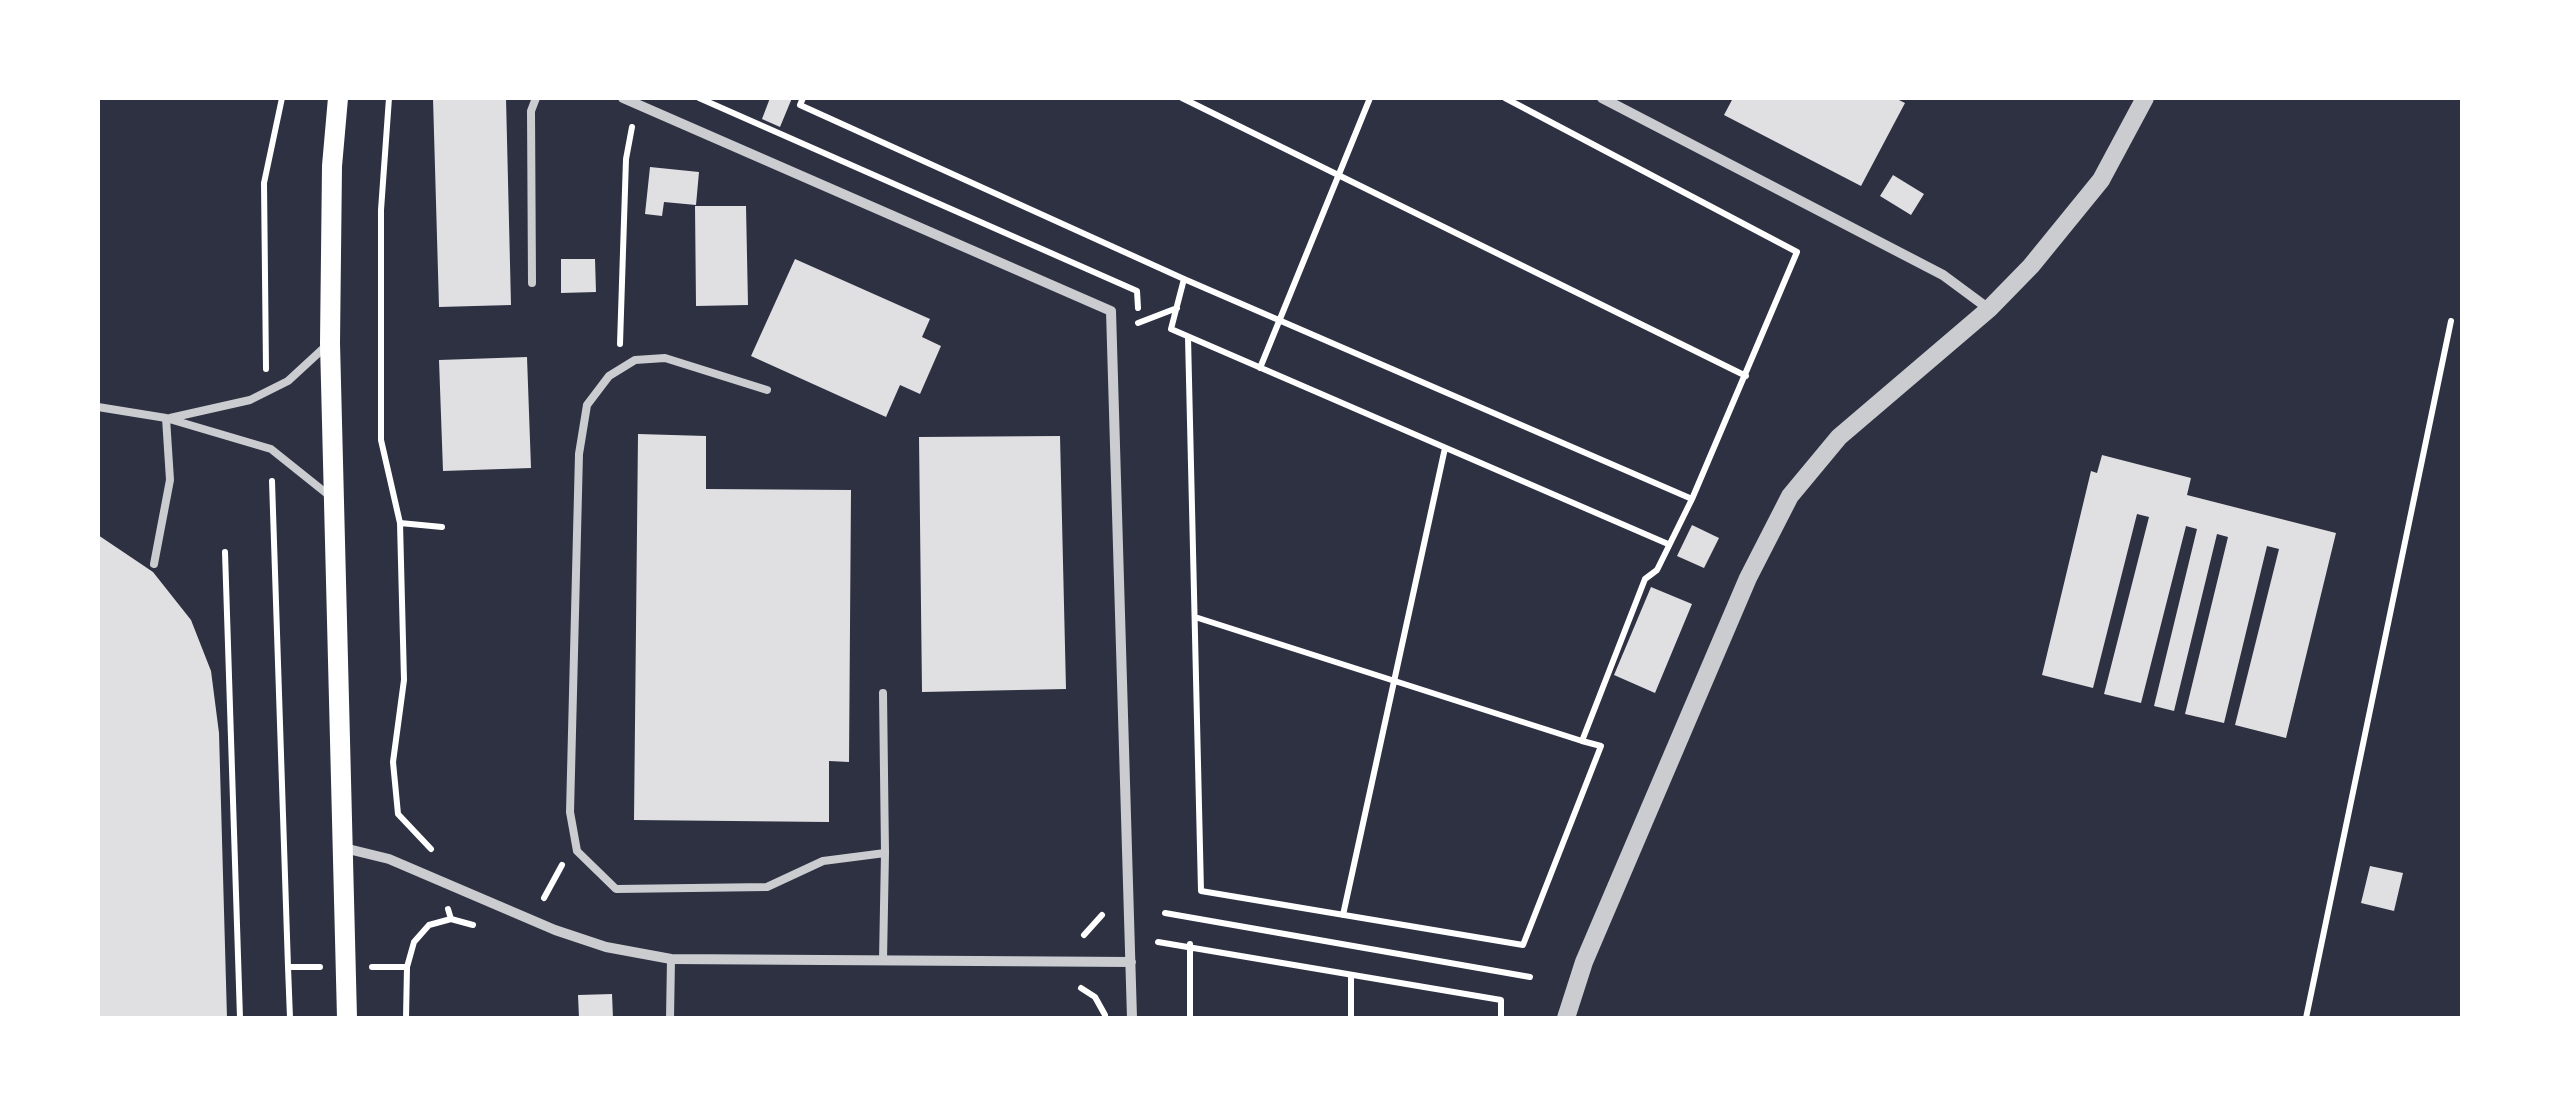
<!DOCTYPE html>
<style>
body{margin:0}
#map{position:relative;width:2560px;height:1116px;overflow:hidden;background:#2d3142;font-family:"Roboto Serif",serif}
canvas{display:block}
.frame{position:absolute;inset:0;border:100px solid #fff;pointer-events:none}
</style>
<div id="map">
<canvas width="2560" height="1116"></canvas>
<div class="frame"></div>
</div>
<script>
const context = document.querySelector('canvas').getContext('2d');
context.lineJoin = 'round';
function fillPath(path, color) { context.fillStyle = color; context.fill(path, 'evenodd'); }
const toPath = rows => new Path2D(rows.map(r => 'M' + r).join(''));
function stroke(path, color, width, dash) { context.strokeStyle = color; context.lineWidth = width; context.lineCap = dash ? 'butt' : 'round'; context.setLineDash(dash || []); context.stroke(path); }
const building = toPath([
 [433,98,506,98,511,305,439,307],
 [770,98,792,98,780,127,762,119],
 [1733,98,1895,98,1905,103,1861,186,1724,115],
 [650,167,699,172,696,205,664,202,662,216,645,214],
 [1893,175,1924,194,1911,215,1880,196],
 [695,206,746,206,748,305,696,306],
 [561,259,595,259,596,292,561,293],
 [795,259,930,319,922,337,941,346,920,394,900,385,886,417,751,356],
 [527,357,531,468,443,471,439,360],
 [638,434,706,436,706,489,851,490,849,762,829,761,829,822,634,820],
 [1060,436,1066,689,922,692,919,437],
 [2102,455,2191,478,2187,495,2336,533,2286,738,2235,725,2279,549,2267,546,2224,723,2185,714,2228,537,2217,534,2174,711,2154,706,2197,529,2186,526,2141,703,2104,694,2149,517,2137,514,2093,688,2042,675,2091,471,2097,473],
 [1692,525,1719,538,1704,568,1677,556],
 [98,535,153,572,191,620,211,671,219,733,227,1018,98,1018],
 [1651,587,1692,604,1655,693,1614,675],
 [2370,866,2403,873,2394,911,2361,903],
 [612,994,613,1018,579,1018,578,995]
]);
const path = toPath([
 [389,98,381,210,381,440,400,523,404,680,393,762,398,814,431,849],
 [699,98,1137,291,1138,308],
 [803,98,800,105,1184,279,1692,499],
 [1182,98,1746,376],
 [1184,279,1171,329,1668,544],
 [1138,323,1177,308],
 [1188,337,1201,891,1523,945,1601,746,1582,741,1645,579,1657,570,1692,499,1797,252,1505,98],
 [620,344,626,159,632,127],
 [1260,368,1370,98],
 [266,369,264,183,282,98],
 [272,481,288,967,320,967],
 [400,523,442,527],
 [225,552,240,1018],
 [1195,617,1582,741],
 [544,898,562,865],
 [1165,913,1530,977],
 [1343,915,1445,448],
 [451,919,473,925],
 [1084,935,1102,915],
 [1158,942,1501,1000,1501,1018],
 [288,967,290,1018],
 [372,967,407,967],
 [1351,975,1351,1018],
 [1081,988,1095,997,1105,1015],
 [406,1018,407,967,414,942,429,925,451,919,448,909],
 [1190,1018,1190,944],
 [2306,1018,2451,321]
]);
const service = toPath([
 [532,283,531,111,536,98],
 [767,390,665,358,635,360,609,376,587,405,579,454,570,812,577,851,616,889,767,887,823,861,885,853,883,960],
 [98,407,166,418,271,449,331,497],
 [170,418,250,400,288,381,326,346],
 [154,564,170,480,166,418],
 [883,693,885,853],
 [670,1018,671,959]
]);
const minor = toPath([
 [623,98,1111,311,1132,1018],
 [1602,98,1943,275,1989,309],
 [344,848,389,859,555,930,606,947,671,959,1131,962]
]);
const tertiary = toPath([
 [1566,1018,1584,962,1748,578,1790,496,1839,437,1989,309,2031,266,2101,180,2145,98]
]);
const secondary = toPath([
 [338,98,332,166,330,343,347,1018]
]);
fillPath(building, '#e0e0e3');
stroke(path, '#fff', 6);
stroke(service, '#caccd0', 8);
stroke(minor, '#caccd0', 10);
stroke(tertiary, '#caccd0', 18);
stroke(secondary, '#fff', 20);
</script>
